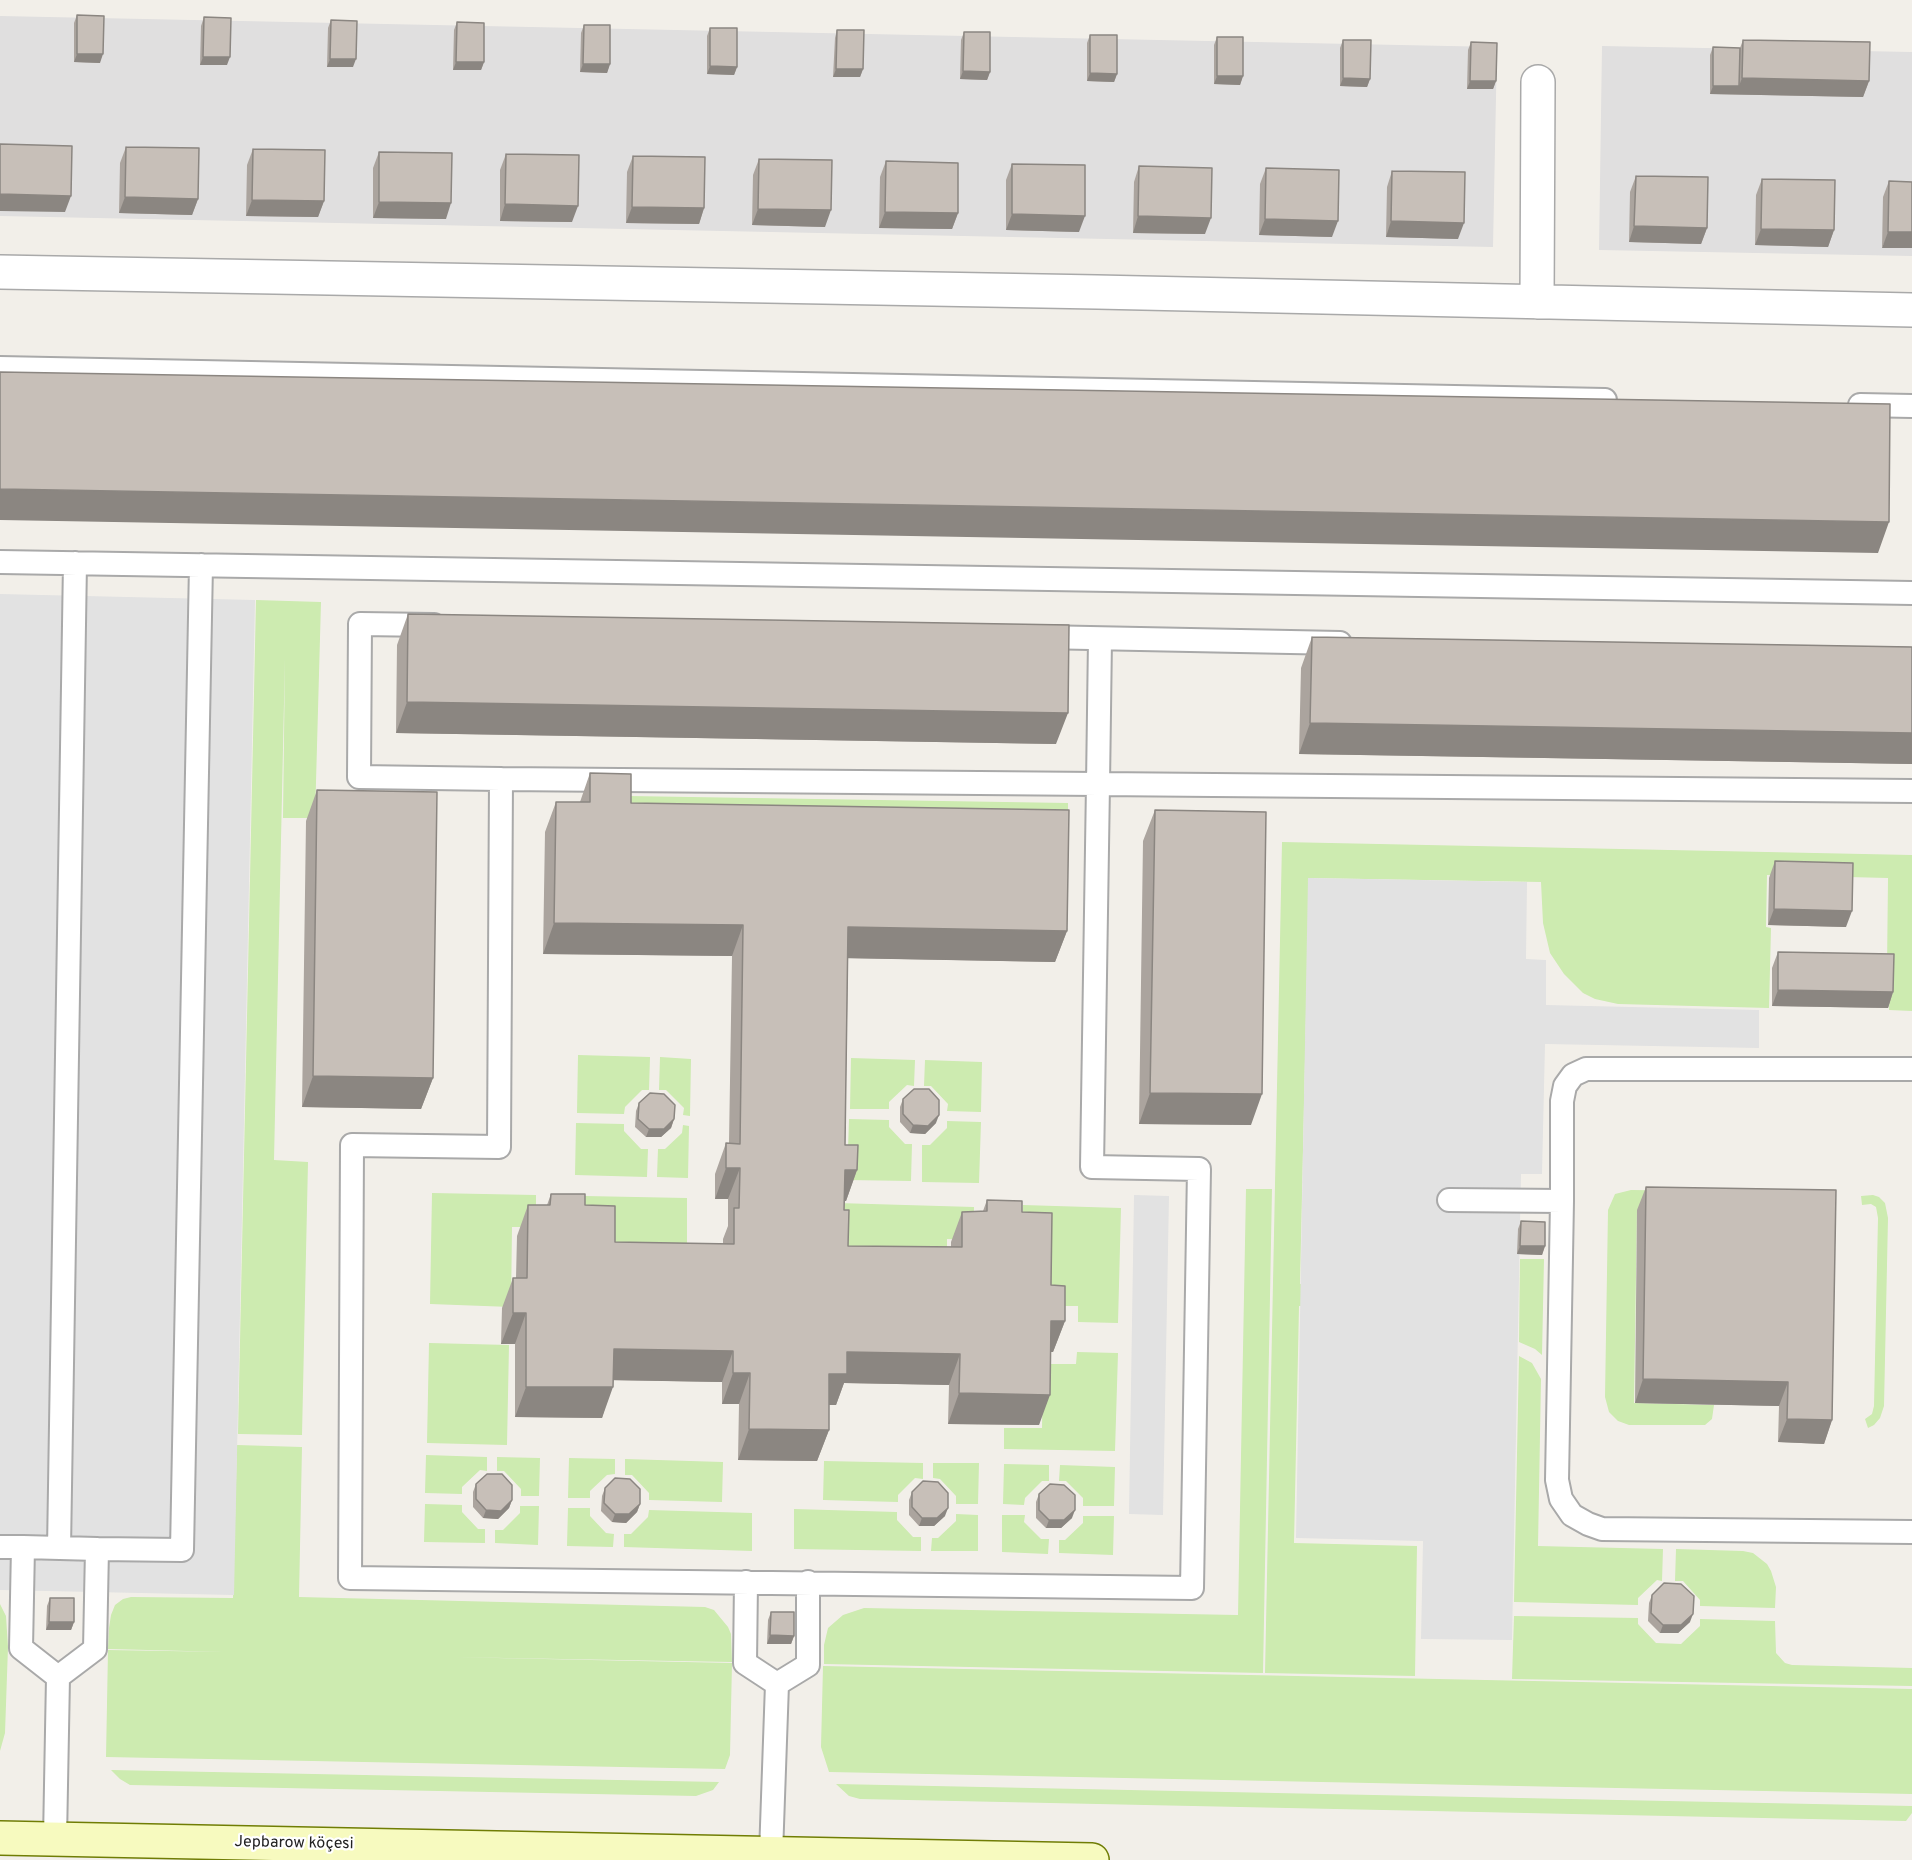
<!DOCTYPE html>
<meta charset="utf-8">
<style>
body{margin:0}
canvas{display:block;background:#f2efe9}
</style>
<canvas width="1912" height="1860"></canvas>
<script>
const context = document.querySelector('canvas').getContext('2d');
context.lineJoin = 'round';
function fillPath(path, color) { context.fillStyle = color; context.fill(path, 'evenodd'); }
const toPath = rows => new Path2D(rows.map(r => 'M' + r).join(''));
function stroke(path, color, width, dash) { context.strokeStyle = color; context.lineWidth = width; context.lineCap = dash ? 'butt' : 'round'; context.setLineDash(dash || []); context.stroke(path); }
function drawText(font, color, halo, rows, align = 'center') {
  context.font = font + ' Overpass,sans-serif'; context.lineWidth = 4.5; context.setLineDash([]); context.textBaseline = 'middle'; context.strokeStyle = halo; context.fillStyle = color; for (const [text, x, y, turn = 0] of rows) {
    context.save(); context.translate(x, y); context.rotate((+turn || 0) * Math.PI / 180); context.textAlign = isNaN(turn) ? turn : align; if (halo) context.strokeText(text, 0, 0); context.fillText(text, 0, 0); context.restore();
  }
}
const residential = toPath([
 [0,16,1497,47,1493,247,0,216],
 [1602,46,1912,52,1912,256,1599,250]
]);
const grass = toPath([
 [256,600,321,602,315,818,283,818,285,657,274,1160,308,1162,302,1435,238,1434],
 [628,796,1068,803,1068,832,627,825],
 [1282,842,1912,855,1912,1011,1889,1010,1890,968,1887,968,1888,878,1767,875,1766,927,1771,928,1769,1008,1618,1004,1595,999,1583,993,1564,974,1550,953,1543,923,1541,882,1309,878,1300,1284,1396,1286,1396,1307,1299,1306,1294,1543,1417,1546,1415,1676,1265,1673],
 [578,1055,650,1057,649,1090,642,1090,625,1107,624,1114,577,1113],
 [660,1057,691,1059,690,1116,683,1115,684,1108,666,1090,659,1090],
 [851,1058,915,1060,914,1086,907,1085,889,1102,889,1109,850,1109],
 [925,1060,982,1062,981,1112,947,1111,948,1104,931,1086,924,1086],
 [849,1119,889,1120,889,1127,905,1144,912,1144,911,1181,847,1180],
 [947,1121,981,1122,979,1183,922,1182,922,1145,930,1145,947,1128],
 [576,1123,624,1124,624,1131,641,1149,648,1149,647,1177,575,1175],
 [683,1125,689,1126,688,1178,657,1177,658,1149,665,1149,682,1133],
 [1246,1189,1272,1189,1263,1673,824,1664,824,1645,828,1628,843,1615,864,1608,1238,1615],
 [1631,1190,1708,1191,1719,1211,1637,1210,1634,1403,1714,1405,1712,1419,1705,1425,1629,1425,1618,1421,1609,1412,1605,1397,1608,1210,1615,1194],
 [432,1193,536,1195,536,1227,512,1227,511,1307,430,1304],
 [1873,1195,1879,1197,1885,1203,1888,1218,1884,1406,1880,1418,1874,1425,1868,1428,1865,1419,1872,1414,1874,1406,1878,1218,1876,1207,1871,1204,1862,1205,1861,1196],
 [585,1196,687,1198,687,1250,614,1250,585,1228],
 [837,1203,974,1207,973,1240,947,1239,947,1265,839,1263],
 [1023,1205,1121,1208,1118,1323,1078,1322,1078,1306,1045,1306,1022,1239],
 [1520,1259,1544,1259,1542,1355,1535,1349,1519,1342],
 [429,1343,509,1345,507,1445,427,1443],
 [1077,1352,1118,1353,1115,1451,1004,1449,1004,1428,1042,1428,1043,1364,1076,1364],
 [1519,1356,1532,1363,1541,1379,1538,1546,1663,1549,1662,1581,1657,1580,1638,1598,1638,1605,1514,1602],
 [237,1445,302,1447,299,1597,705,1607,714,1610,728,1627,731,1634,732,1662,449,1657,732,1663,730,1755,725,1769,106,1757,108,1650,227,1652,108,1649,109,1628,111,1615,115,1605,123,1599,131,1597,233,1598],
 [426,1455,487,1457,487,1471,480,1470,462,1487,462,1494,425,1493],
 [497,1457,540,1458,539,1496,521,1496,521,1489,504,1471,497,1471],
 [569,1458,615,1459,615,1474,607,1475,590,1491,590,1498,568,1498],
 [625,1459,723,1462,722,1502,649,1500,649,1493,632,1475,625,1475],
 [824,1461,923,1463,923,1479,915,1478,898,1495,898,1502,823,1500],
 [933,1463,979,1463,978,1504,956,1504,956,1496,940,1479,933,1478],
 [1004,1464,1049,1465,1049,1481,1042,1481,1025,1498,1024,1505,1003,1504],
 [1060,1465,1115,1467,1114,1506,1083,1506,1083,1498,1066,1481,1059,1481],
 [425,1504,462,1505,462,1512,478,1529,485,1529,485,1543,424,1542],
 [520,1506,539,1506,538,1545,495,1543,495,1530,503,1530,520,1513],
 [568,1508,590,1508,590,1516,606,1533,614,1534,613,1547,567,1546],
 [794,1509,897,1512,897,1520,913,1537,921,1537,921,1551,794,1549],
 [649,1510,752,1513,752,1551,624,1547,624,1534,631,1534,648,1517],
 [956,1514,978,1515,978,1551,931,1551,932,1538,938,1538,956,1521],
 [1002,1515,1025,1515,1024,1522,1041,1539,1049,1539,1048,1554,1002,1552],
 [1083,1516,1114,1516,1113,1555,1059,1553,1059,1540,1065,1540,1083,1523],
 [1676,1549,1743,1551,1753,1553,1767,1564,1771,1571,1776,1587,1775,1608,1700,1606,1700,1600,1683,1581,1675,1581],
 [0,1604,6,1616,8,1647,5,1733,0,1751],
 [1514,1616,1638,1618,1638,1624,1656,1643,1681,1644,1700,1626,1700,1619,1775,1621,1776,1653,1785,1663,1792,1665,1912,1668,1912,1686,1512,1679],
 [823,1666,1912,1689,1912,1794,829,1772,821,1747],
 [111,1770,719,1782,713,1790,696,1796,130,1785,120,1779],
 [836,1784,1912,1806,1912,1813,1906,1821,860,1799,849,1796]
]);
const parking = toPath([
 [0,594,255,600,234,1595,0,1590],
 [1308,878,1527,882,1526,959,1546,960,1546,1005,1759,1010,1759,1048,1545,1044,1542,1174,1521,1174,1512,1640,1421,1639,1423,1541,1296,1538],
 [1134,1195,1169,1196,1163,1515,1129,1514]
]);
const lane = toPath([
 [0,368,1605,400],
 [1860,405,1912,406],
 [0,562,1912,593],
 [434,625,360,624,359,777,501,779],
 [1040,637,1340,643],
 [1100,639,1098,784,1092,1167,1199,1169,1192,1588,350,1578,352,1145,499,1147,501,779,1098,784,1912,791],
 [1449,1200,1562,1201,1557,1480,1561,1499,1572,1515,1588,1524,1602,1529,1912,1532],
 [1562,1201,1562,1101,1565,1086,1573,1075,1586,1069,1912,1069],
 [0,1547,23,1547],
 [23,1547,97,1549,95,1649,58,1677,21,1648,23,1547],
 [59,1548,75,563],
 [97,1549,182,1550,201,565],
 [746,1582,745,1663,777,1684],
 [777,1684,808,1665,808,1582],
 [55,1839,58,1677],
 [771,1854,777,1684]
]);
const street = toPath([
 [0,272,1097,292,1912,310],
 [1537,302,1538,82]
]);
const secondary = toPath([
 [0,1838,1092,1860]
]);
const wall = toPath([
 [77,15,100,63,74,62,74,23],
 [204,17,227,65,200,65,201,26],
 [331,20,353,67,327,67,328,28],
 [457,22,484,62,481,70,453,70,454,30],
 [584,25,610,64,607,73,580,72,581,33],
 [710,28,737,67,734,75,707,74,707,36],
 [837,30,863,69,860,77,833,77,835,38],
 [964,32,990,72,987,80,960,79,961,40],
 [1090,35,1117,74,1114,82,1087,81,1087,43],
 [1217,37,1243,76,1240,85,1214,84,1214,45],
 [1343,40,1370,79,1367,87,1340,86,1340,48],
 [1743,40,1869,81,1863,97,1710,94,1710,55,1713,47,1740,48],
 [1471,42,1496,81,1493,89,1467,89,1468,50],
 [126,147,198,199,192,215,119,213,120,163],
 [253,149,324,201,318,217,246,216,247,165],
 [379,152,446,219,373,218,373,168],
 [506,154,572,222,500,221,500,170],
 [633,156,704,208,699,224,626,223,627,172],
 [759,159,825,227,752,225,753,175],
 [886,161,958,213,952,229,879,228,880,177],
 [1012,164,1079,232,1006,230,1006,180],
 [1139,166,1205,234,1133,233,1134,182],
 [1266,168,1332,237,1259,235,1260,184],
 [1392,171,1458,239,1386,237,1387,187],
 [1636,176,1707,228,1701,244,1629,242,1630,192],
 [1762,179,1834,230,1828,247,1755,245,1756,195],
 [1889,181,1912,182,1882,248,1883,197],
 [408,614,1056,744,396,733,397,645],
 [1312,637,1912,647,1912,764,1299,754,1301,668],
 [590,773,631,803,1067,931,1055,962,848,958,845,1145,857,1170,846,1201,845,1201,844,1210,848,1246,951,1247,951,1242,962,1212,983,1211,987,1200,1022,1212,1065,1321,1053,1352,1051,1352,1039,1425,948,1424,949,1385,844,1383,836,1405,829,1405,829,1430,817,1461,738,1460,739,1404,722,1404,722,1382,613,1380,602,1418,515,1417,515,1344,501,1344,502,1308,513,1278,516,1278,517,1236,528,1205,547,1205,551,1194,585,1205,615,1242,723,1244,723,1239,728,1226,728,1199,715,1199,715,1174,726,1143,729,1143,732,956,543,954,545,832,556,802,580,802],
 [317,790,433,1078,421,1109,302,1107,306,821],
 [1155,810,1251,1125,1139,1124,1143,841],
 [1775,861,1846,927,1768,925,1769,878],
 [1778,952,1893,992,1888,1008,1772,1006,1772,968],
 [903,1099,936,1123,925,1134,910,1133,900,1122,900,1107],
 [639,1103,674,1119,671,1128,661,1137,646,1137,635,1127,636,1111],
 [1646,1187,1832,1420,1824,1444,1778,1442,1779,1406,1635,1403,1637,1210],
 [1521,1221,1545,1246,1542,1255,1517,1254,1518,1229],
 [476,1484,512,1500,509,1508,498,1519,483,1518,473,1507,473,1492],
 [605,1488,640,1504,637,1512,626,1523,612,1522,601,1511,602,1496],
 [912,1492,945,1516,934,1526,919,1526,909,1515,909,1500],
 [1039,1494,1072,1518,1061,1528,1046,1528,1036,1518,1036,1502],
 [1652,1595,1690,1622,1678,1633,1660,1633,1648,1621,1649,1603],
 [50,1598,74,1622,71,1630,46,1630,47,1606],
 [771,1612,794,1636,791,1644,767,1644,768,1620]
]);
const shadedWall = toPath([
 [77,54,103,54,100,63,74,62],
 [203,57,230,57,227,65,200,65],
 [330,59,356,59,353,67,327,67],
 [456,62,484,62,481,70,453,70],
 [583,64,610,64,607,73,580,72],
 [710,66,737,67,734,75,707,74],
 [836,69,863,69,860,77,833,77],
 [963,71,990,72,987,80,960,79],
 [1090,73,1117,74,1114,82,1087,81],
 [1217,76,1243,76,1240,85,1214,84],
 [1343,78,1370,79,1367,87,1340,86],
 [1742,78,1869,81,1863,97,1710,94,1713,86,1739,86],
 [1470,81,1496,81,1493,89,1467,89],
 [0,194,71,196,65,212,0,211],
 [125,197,198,199,192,215,119,213],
 [252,200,324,201,318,217,246,216],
 [379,202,451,203,446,219,373,218],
 [505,204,578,206,572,222,500,221],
 [632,207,704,208,699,224,626,223],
 [758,209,831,210,825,227,752,225],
 [885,212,958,213,952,229,879,228],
 [1012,214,1085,216,1079,232,1006,230],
 [1138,216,1211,218,1205,234,1133,233],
 [1265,219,1338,221,1332,237,1259,235],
 [1391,221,1464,223,1458,239,1386,237],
 [1634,226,1707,228,1701,244,1629,242],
 [1761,229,1834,230,1828,247,1755,245],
 [1888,232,1912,232,1912,248,1882,248],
 [0,489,1889,522,1878,553,0,520],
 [407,702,1068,713,1056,744,396,733],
 [1310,723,1912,733,1912,764,1299,754],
 [1774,909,1852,911,1846,927,1768,925],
 [554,923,743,925,732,956,543,954],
 [848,927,1067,931,1055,962,837,958],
 [1778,990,1893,992,1888,1008,1772,1006],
 [313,1076,433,1078,421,1109,302,1107],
 [1150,1093,1262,1094,1251,1125,1139,1124],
 [939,1115,936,1123,925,1134,910,1133,913,1125],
 [674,1119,671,1128,661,1137,646,1137,649,1129],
 [726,1168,740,1168,728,1199,715,1199],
 [845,1170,857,1170,846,1201,834,1201],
 [1520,1246,1545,1246,1542,1255,1517,1254],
 [513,1313,526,1313,515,1344,501,1344],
 [1051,1321,1065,1321,1053,1352,1040,1352],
 [614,1349,733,1351,722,1382,603,1380],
 [847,1352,960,1354,949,1385,844,1383,836,1405,818,1405,829,1374],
 [733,1373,750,1373,739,1404,722,1404],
 [1643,1379,1788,1382,1779,1406,1635,1403],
 [526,1387,613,1387,602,1418,515,1417],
 [959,1393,1050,1395,1039,1425,948,1424],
 [1787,1419,1832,1420,1824,1444,1778,1442],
 [749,1429,829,1430,817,1461,738,1460],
 [512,1500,509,1508,498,1519,483,1518,486,1510],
 [640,1504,637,1512,626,1523,612,1522,615,1514],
 [948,1508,945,1516,934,1526,919,1526,922,1518],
 [1075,1510,1072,1518,1061,1528,1046,1528,1049,1520],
 [1693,1614,1690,1622,1678,1633,1660,1633,1663,1625],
 [49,1622,74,1622,71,1630,46,1630],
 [770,1635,794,1636,791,1644,767,1644]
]);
const building = toPath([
 [77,15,104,16,103,54,77,54,77,15],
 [204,17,231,18,230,57,203,57,204,17],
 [331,20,357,21,356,59,330,59,331,20],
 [457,22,484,23,484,62,456,62,457,22],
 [584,25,610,25,610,64,583,64,584,25],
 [710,28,737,28,737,67,710,66,710,28],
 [837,30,864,30,863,69,836,69,837,30],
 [964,32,990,32,990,72,963,71,964,32],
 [1090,35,1117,35,1117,74,1090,73,1090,35],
 [1217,37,1243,37,1243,76,1217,76,1217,37],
 [1343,40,1371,40,1370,79,1343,78,1343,40],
 [1743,40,1870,42,1869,81,1742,78,1743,40],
 [1471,42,1497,43,1496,81,1470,81,1471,42],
 [1713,47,1740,48,1739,86,1713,86,1713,47],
 [0,144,72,146,71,196,0,194,0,144],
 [126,147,199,148,198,199,125,197,126,147],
 [253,149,325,150,324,201,252,200,253,149],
 [379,152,452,153,451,203,379,202,379,152],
 [506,154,579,155,578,206,505,204,506,154],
 [633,156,705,157,704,208,632,207,633,156],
 [759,159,832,160,831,210,758,209,759,159],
 [886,161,958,163,958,213,885,212,886,161],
 [1012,164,1085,165,1085,216,1012,214,1012,164],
 [1139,166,1212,168,1211,218,1138,216,1139,166],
 [1266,168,1339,170,1338,221,1265,219,1266,168],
 [1392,171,1465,172,1464,223,1391,221,1392,171],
 [1636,176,1708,177,1707,228,1634,226,1636,176],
 [1762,179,1835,180,1834,230,1761,229,1762,179],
 [1889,181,1912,182,1912,232,1888,232,1889,181],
 [0,372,1890,404,1889,522,0,489,0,372],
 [408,614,1069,625,1068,713,407,702,408,614],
 [1312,637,1912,647,1912,733,1310,723,1312,637],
 [590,773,631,774,631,803,1069,810,1067,931,848,927,845,1145,858,1145,857,1170,845,1170,844,1210,849,1210,848,1246,962,1247,962,1212,987,1211,987,1200,1022,1201,1022,1212,1052,1213,1051,1285,1065,1286,1065,1321,1051,1321,1050,1395,959,1393,960,1354,847,1352,847,1374,829,1374,829,1430,749,1429,750,1373,733,1373,733,1351,614,1349,613,1387,526,1387,526,1313,513,1313,513,1278,527,1278,528,1205,550,1205,551,1194,585,1194,585,1205,615,1206,615,1242,734,1244,734,1208,739,1208,740,1168,726,1168,726,1143,740,1144,743,925,554,923,556,802,590,802,590,773],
 [317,790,437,792,433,1078,313,1076,317,790],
 [1155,810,1266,812,1262,1094,1150,1093,1155,810],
 [1775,861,1853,863,1852,911,1774,909,1775,861],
 [1778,952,1894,954,1893,992,1778,990,1778,952],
 [914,1089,929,1089,939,1100,939,1115,928,1126,913,1125,903,1114,903,1099,914,1089],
 [650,1093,664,1094,675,1105,674,1119,664,1129,649,1129,638,1119,639,1103,650,1093],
 [1646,1187,1836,1190,1832,1420,1787,1419,1788,1382,1643,1379,1646,1187],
 [1521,1221,1545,1222,1545,1246,1520,1246,1521,1221],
 [487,1474,502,1474,512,1485,512,1500,501,1511,486,1510,476,1499,476,1484,487,1474],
 [615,1478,630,1479,640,1489,640,1504,629,1514,615,1514,604,1503,605,1488,615,1478],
 [923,1481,938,1482,948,1493,948,1508,937,1518,922,1518,912,1507,912,1492,923,1481],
 [1050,1484,1064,1485,1075,1495,1075,1510,1064,1520,1049,1520,1039,1510,1039,1494,1050,1484],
 [1664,1583,1681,1584,1694,1596,1693,1614,1681,1625,1663,1625,1651,1613,1652,1595,1664,1583],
 [50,1598,74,1598,74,1622,49,1622,50,1598],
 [771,1612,794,1612,794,1636,770,1635,771,1612]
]);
const streetNames = [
 ["Jepbarow köçesi",294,1844,1]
];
fillPath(residential, '#e0dfdf');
fillPath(grass, '#cdebb0');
fillPath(parking, '#e2e2e2');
stroke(lane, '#a9a9a9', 26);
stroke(street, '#a9a9a9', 36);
stroke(secondary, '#707d05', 36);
stroke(lane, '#fff', 22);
stroke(street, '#fff', 33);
stroke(secondary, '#f7fabf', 33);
fillPath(wall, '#aba49e');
fillPath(shadedWall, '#8b8681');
fillPath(building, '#c7bfb8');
stroke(building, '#8b8681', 1.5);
drawText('16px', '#222', '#fff', streetNames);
</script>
